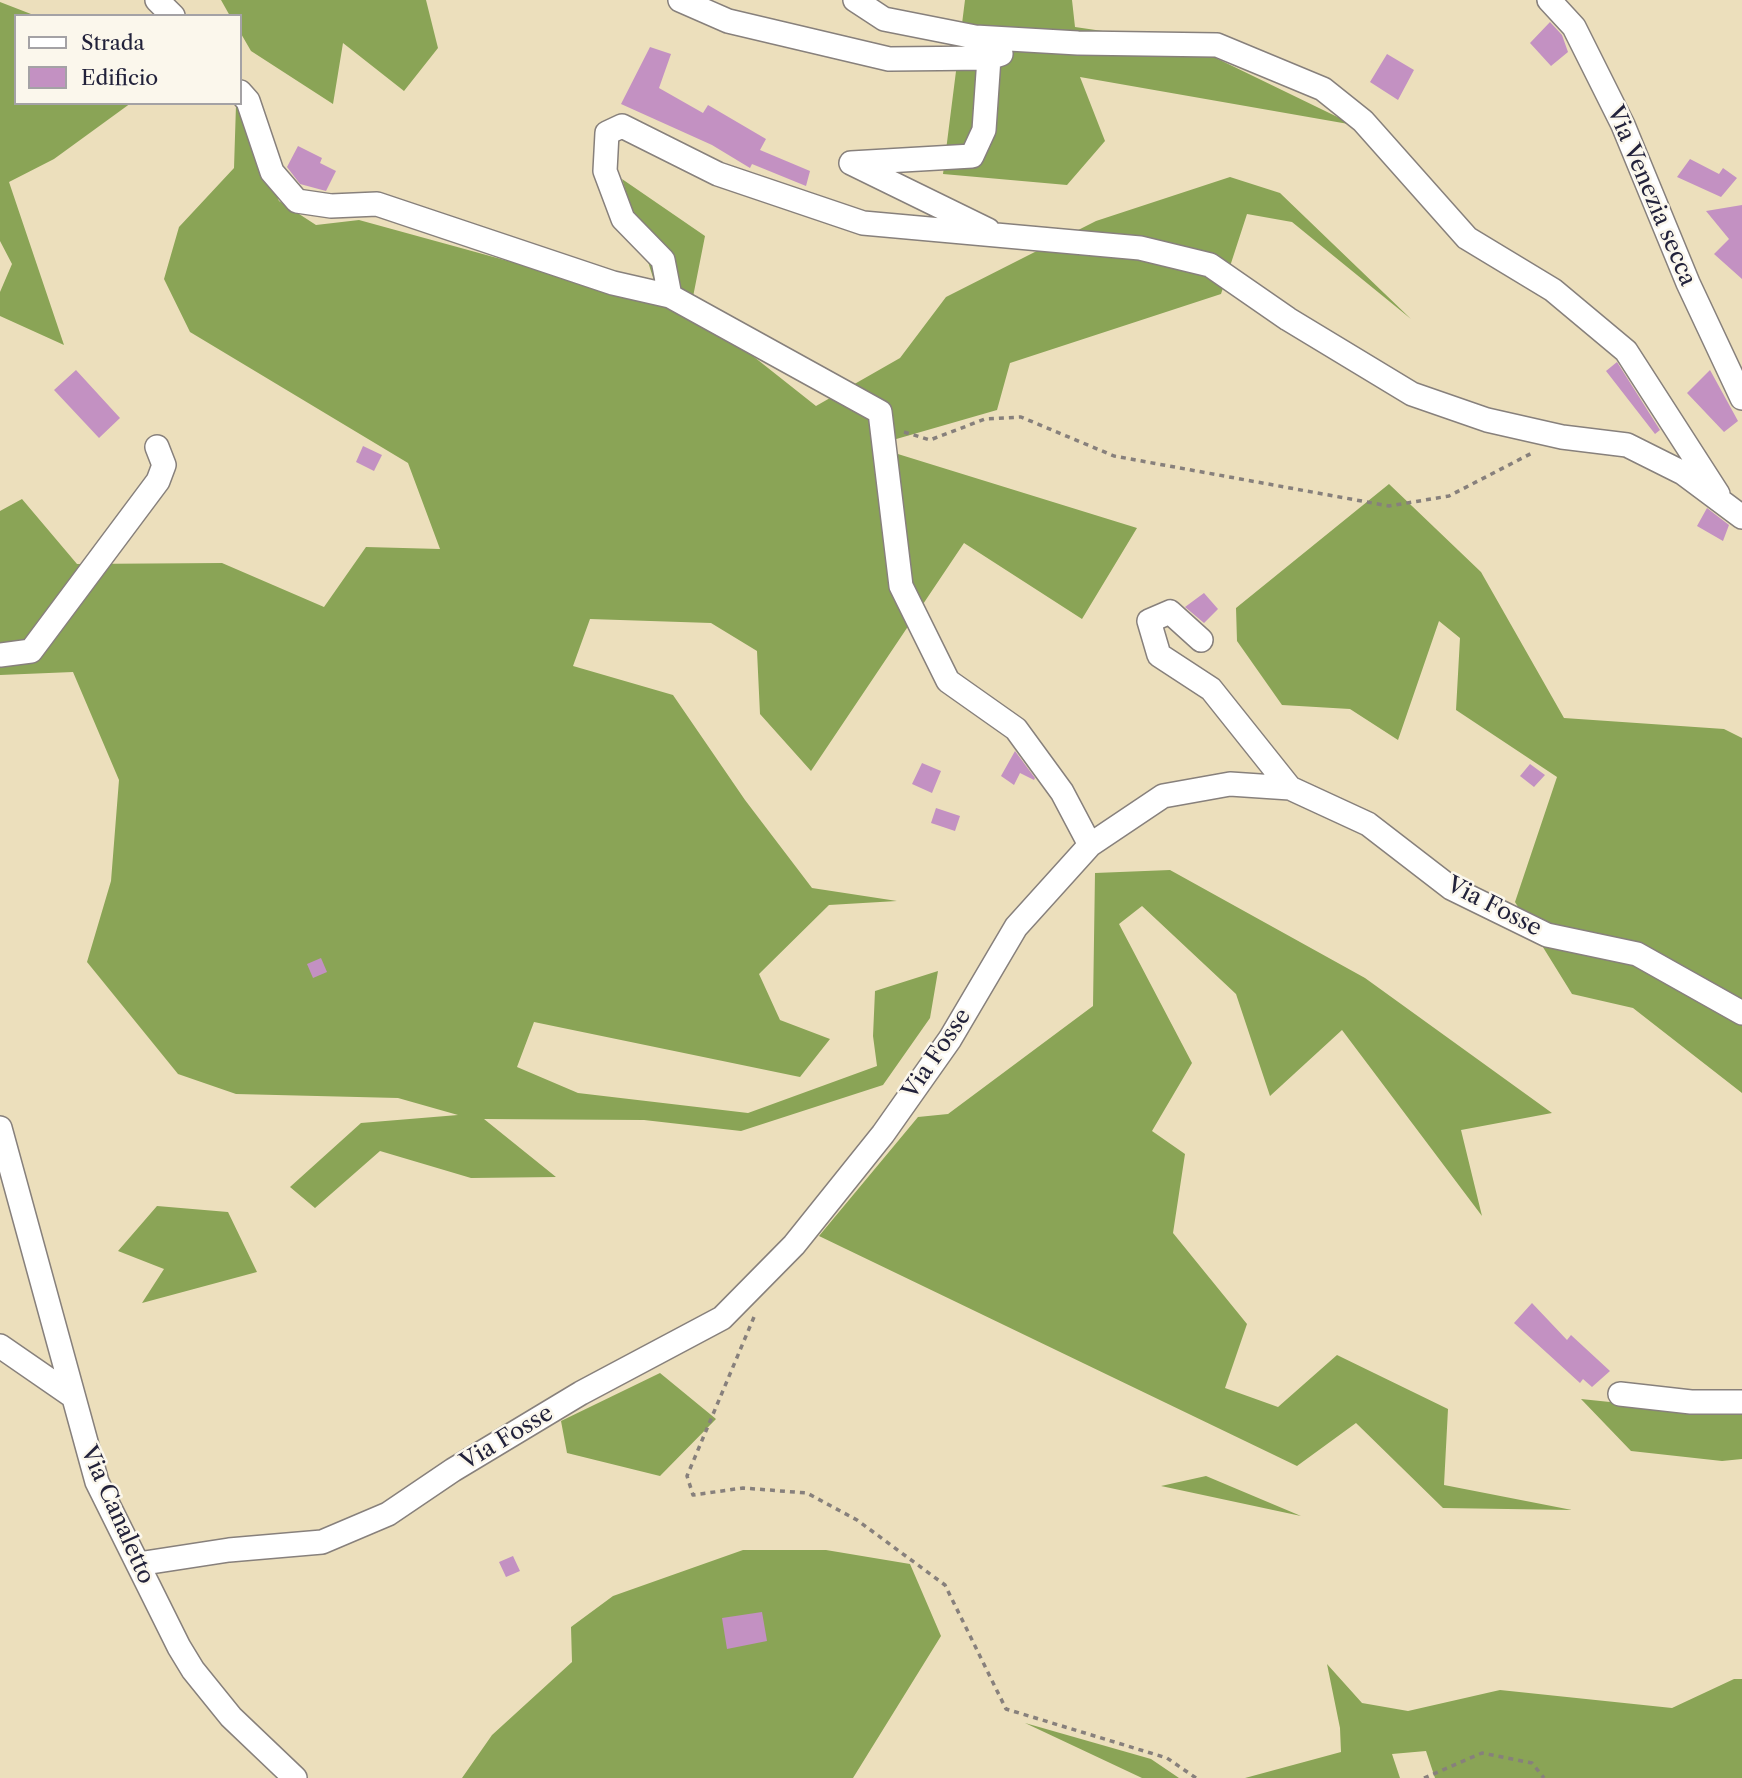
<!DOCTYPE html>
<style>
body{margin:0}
#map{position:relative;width:1742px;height:1778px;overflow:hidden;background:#ecdfbc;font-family:"Libre Caslon Text",serif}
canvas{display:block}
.legend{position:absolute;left:14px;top:14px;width:228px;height:91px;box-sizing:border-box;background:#fbf7ec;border:2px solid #a4a2a5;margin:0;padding:9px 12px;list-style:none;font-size:21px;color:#22223b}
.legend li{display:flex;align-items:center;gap:14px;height:35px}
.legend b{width:35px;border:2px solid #a4a2a5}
</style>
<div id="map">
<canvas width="1742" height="1778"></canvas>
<ul class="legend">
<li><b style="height:9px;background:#fff"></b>Strada</li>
<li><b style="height:19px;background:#c391c2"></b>Edificio</li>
</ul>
</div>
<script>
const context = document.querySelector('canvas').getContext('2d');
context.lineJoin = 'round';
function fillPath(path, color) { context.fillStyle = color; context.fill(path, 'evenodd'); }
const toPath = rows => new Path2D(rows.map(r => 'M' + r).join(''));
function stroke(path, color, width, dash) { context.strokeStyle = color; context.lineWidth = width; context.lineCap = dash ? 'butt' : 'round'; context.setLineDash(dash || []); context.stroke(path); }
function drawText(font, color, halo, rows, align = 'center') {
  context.font = font + ' "Libre Caslon Text",serif'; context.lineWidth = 5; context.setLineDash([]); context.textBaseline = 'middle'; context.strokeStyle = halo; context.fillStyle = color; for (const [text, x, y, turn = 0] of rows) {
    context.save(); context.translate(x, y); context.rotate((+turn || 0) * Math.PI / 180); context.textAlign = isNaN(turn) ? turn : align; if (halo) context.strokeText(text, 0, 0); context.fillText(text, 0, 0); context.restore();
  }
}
const forest = toPath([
 [221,0,426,0,438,48,404,91,343,43,333,104,251,51,240,32,240,16,230,16],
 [965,0,1072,0,1075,27,1185,43,1354,125,1080,77,1105,141,1067,185,943,174],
 [0,2,31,14,16,16,16,103,131,103,54,159,9,182,64,345,0,316,0,292,12,264,0,241],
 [236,105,279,201,316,225,359,220,661,303,622,179,705,236,691,307,816,406,900,358,946,297,1096,221,1230,177,1280,193,1411,319,1292,222,1247,214,1221,294,1010,363,997,410,872,446,1137,528,1082,619,964,543,811,771,760,714,757,651,711,623,590,619,573,666,673,695,745,800,812,888,897,901,829,905,759,974,780,1020,830,1039,800,1077,534,1022,517,1067,578,1093,748,1113,877,1066,873,1036,875,991,938,971,930,1018,883,1085,741,1131,644,1120,484,1119,556,1177,471,1178,380,1151,315,1208,290,1187,361,1123,458,1115,398,1098,236,1094,178,1074,87,962,111,881,119,780,73,672,0,675,0,511,22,499,77,564,222,563,324,607,366,547,440,549,408,463,190,332,164,279,179,227,234,168],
 [1389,484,1481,572,1564,718,1724,729,1742,738,1742,1093,1633,1008,1572,994,1515,902,1557,777,1456,710,1460,638,1439,621,1398,740,1350,709,1282,705,1237,641,1236,608],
 [1170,870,1365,978,1552,1113,1461,1130,1482,1216,1342,1030,1270,1096,1236,994,1142,906,1119,924,1192,1063,1152,1131,1185,1154,1173,1233,1247,1324,1225,1388,1278,1407,1337,1355,1448,1409,1444,1485,1572,1510,1443,1508,1356,1423,1297,1466,819,1236,918,1117,948,1114,1093,1006,1095,873],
 [157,1206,228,1212,257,1272,142,1303,164,1269,118,1251],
 [660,1373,716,1419,660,1476,567,1453,561,1421],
 [1581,1399,1687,1410,1742,1407,1742,1459,1722,1461,1631,1451],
 [1206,1476,1301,1516,1161,1486],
 [743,1550,826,1550,910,1564,941,1636,853,1778,462,1778,492,1735,572,1662,571,1627,613,1596],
 [1327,1664,1362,1703,1408,1711,1500,1690,1672,1708,1734,1679,1742,1679,1742,1778,1435,1778,1426,1751,1392,1754,1400,1778,1245,1778,1341,1752,1340,1728],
 [1025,1723,1151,1759,1179,1778,1142,1778]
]);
const building = toPath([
 [1550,22,1562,35,1568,52,1551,66,1530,43],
 [650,47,671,54,659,88,703,113,708,105,766,139,760,150,810,171,806,186,752,164,750,168,712,145,621,104],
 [1387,54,1414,70,1398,100,1370,82],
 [298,146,322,158,320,163,336,171,326,191,300,184,287,167],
 [1690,159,1719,174,1723,168,1737,178,1721,197,1677,177],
 [1742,205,1742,279,1714,254,1729,239,1706,211],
 [1617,362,1660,430,1655,434,1606,371],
 [76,370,120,418,99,438,54,390],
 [1710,370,1738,421,1724,432,1687,393],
 [363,446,382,455,374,471,356,462],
 [1707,508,1729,525,1723,541,1697,526],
 [1204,593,1218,609,1204,623,1185,607],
 [1015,751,1035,778,1034,780,1020,773,1014,785,1001,776],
 [922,763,941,771,932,793,912,784],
 [1530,764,1545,775,1534,787,1520,776],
 [936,808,960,816,955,831,931,823],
 [321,958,327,972,313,978,307,964],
 [1532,1303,1567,1340,1571,1335,1610,1371,1592,1387,1583,1379,1580,1383,1514,1323],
 [513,1556,520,1571,506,1577,499,1562],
 [762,1612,767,1641,727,1649,722,1618]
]);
const path = toPath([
 [904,432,930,440,985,419,1021,417,1114,456,1389,506,1449,496,1532,453],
 [754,1317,687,1476,693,1495,743,1488,807,1493,857,1520,945,1585,1006,1709,1167,1758,1196,1778],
 [1424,1778,1482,1753,1532,1763,1544,1778]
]);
const minor = toPath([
 [157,0,173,16],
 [680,0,728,21,889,59,989,58,1001,54],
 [855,0,884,19,975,37,1078,43,1217,45,1323,89,1363,121,1467,238,1553,290,1626,351,1718,494],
 [1549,0,1574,27,1623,125,1688,283,1742,398],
 [240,92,248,101,272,172,297,201,331,206,377,204,613,283,670,296,663,260,623,219,605,171,607,133,622,126,718,174,863,223,1140,248,1210,265,1288,319,1412,394,1487,420,1562,437,1627,445,1683,473,1742,517],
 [988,230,851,163,972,156,984,130,989,58],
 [670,296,880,412,901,586,948,681,1016,729,1062,792,1090,845],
 [1201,640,1170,612,1149,621,1159,655,1211,689,1290,788],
 [0,655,31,651,158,481,164,465,157,447],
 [0,1128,97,1482,179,1647,193,1670,231,1717,295,1778],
 [0,1346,71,1395],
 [1620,1394,1691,1402,1742,1402],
 [138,1564,229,1550,322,1542,388,1514,453,1470,581,1393,722,1318,794,1245,883,1134,950,1039,1016,927,1090,845,1163,796,1230,784,1290,788,1368,824,1451,888,1547,935,1637,954,1742,1013]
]);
const streetNames = [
 ["Via Venezia secca",1651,196,67],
 ["Via Fosse",1494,907,27],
 ["Via Fosse",937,1054,-56],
 ["Via Fosse",507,1438,-31],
 ["Via Canaletto",117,1515,66]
];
fillPath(forest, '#8aa456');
fillPath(building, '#c391c2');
stroke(minor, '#87807c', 26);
stroke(path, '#87807c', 3.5, [5, 5]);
stroke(minor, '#fff', 23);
drawText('23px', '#22223b', '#fbf7ec', streetNames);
</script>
